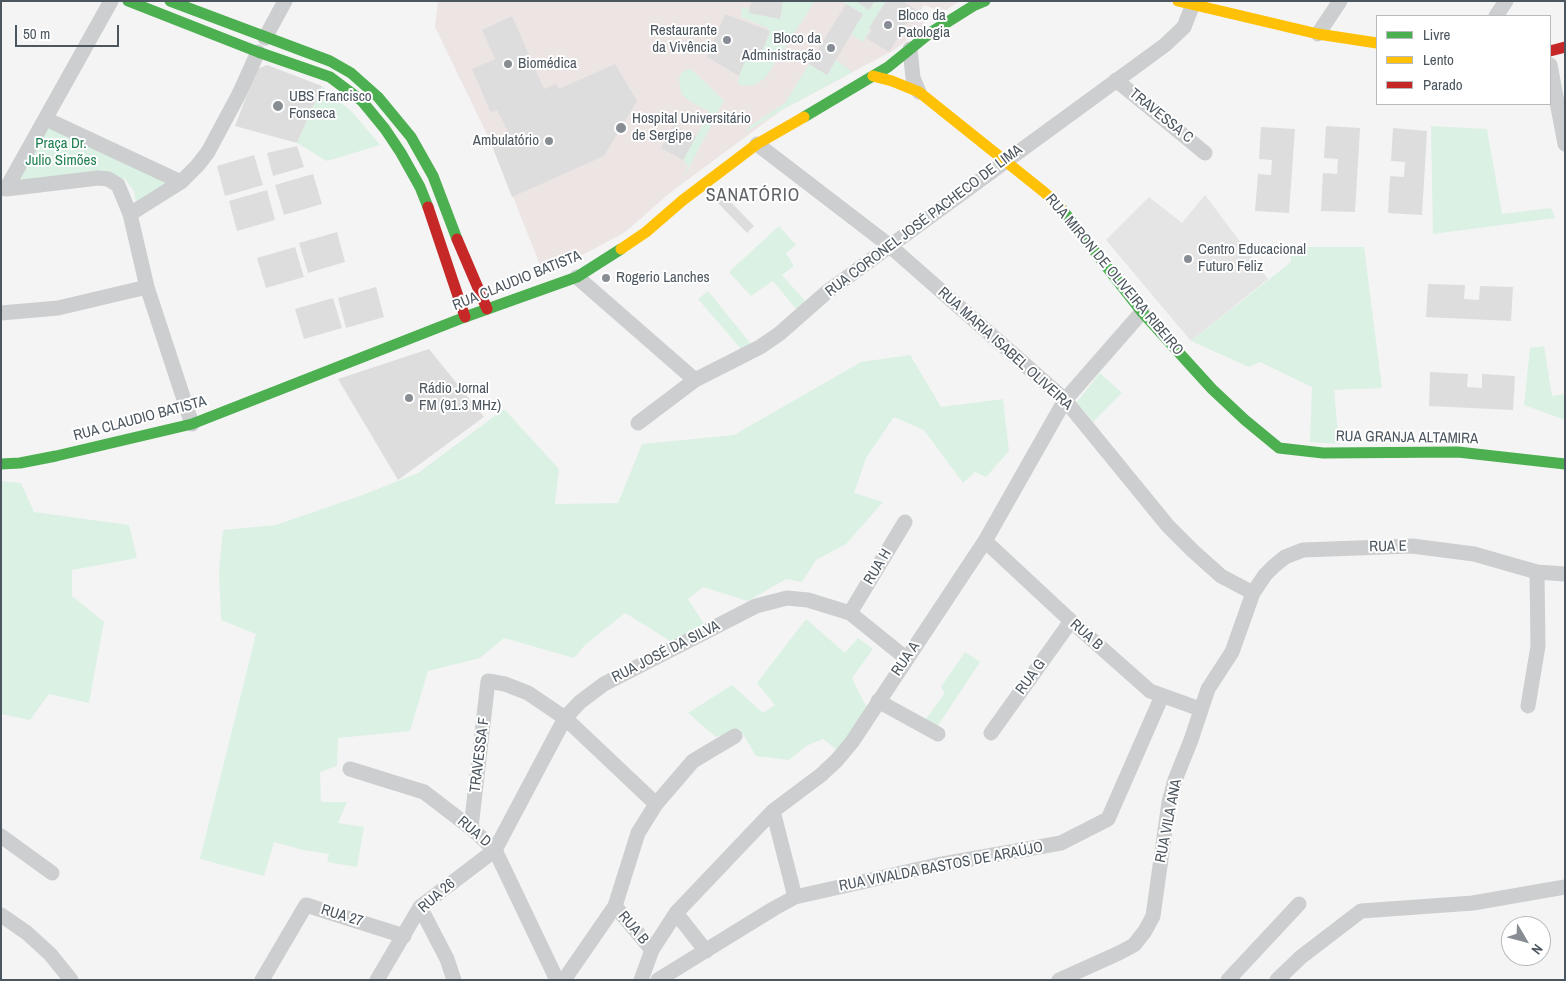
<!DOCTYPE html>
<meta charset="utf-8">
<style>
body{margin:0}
#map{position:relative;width:1566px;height:981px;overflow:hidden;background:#f4f4f4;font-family:"Archivo Narrow",sans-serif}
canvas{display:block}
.frame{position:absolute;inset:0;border:2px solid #4c565f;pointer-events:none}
.legend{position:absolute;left:1376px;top:15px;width:175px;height:90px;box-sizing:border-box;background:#fff;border:1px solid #b7bbbf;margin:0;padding:6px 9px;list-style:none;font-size:15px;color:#4c565f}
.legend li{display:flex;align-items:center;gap:10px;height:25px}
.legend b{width:25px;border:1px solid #b7bbbf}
.north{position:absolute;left:1501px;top:916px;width:50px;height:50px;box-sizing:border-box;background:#fff;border:1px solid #b7bbbf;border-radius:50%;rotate:127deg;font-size:14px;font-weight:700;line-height:20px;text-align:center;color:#4c565f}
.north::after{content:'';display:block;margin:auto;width:18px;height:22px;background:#878d93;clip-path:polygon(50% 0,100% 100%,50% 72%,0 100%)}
.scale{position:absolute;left:15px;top:25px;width:104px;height:22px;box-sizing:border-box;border:2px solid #4c565f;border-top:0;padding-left:6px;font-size:15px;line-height:18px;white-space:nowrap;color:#4c565f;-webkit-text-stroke:4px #fff;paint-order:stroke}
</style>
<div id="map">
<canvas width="1566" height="981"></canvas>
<div class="frame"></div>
<ul class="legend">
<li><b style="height:6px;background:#4caf50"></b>Livre</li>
<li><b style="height:6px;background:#ffc107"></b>Lento</li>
<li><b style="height:6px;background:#c62828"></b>Parado</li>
</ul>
<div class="north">N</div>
<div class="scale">50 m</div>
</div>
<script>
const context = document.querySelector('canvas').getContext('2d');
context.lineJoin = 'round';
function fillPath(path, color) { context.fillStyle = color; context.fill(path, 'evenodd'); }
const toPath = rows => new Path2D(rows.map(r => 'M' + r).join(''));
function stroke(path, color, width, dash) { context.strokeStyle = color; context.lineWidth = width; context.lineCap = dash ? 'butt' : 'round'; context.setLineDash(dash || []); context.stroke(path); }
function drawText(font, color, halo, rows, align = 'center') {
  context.font = font + ' "Archivo Narrow",sans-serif'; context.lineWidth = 4; context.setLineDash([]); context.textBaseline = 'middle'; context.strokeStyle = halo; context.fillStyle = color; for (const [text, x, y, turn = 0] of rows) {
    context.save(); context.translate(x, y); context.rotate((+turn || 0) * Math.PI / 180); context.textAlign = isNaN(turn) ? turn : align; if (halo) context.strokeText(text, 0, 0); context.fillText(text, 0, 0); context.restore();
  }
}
const education = toPath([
 [1205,195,1268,279,1191,341,1106,240,1149,197,1182,223]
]);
const medical = toPath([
 [438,1,960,1,946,10,934,9,924,5,920,12,924,20,923,28,894,50,782,110,671,192,624,233,544,275,494,149,435,27]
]);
const green = toPath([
 [783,1,815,1,765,78,756,84,747,86,738,84,739,76,748,54,759,58,770,31,766,27,741,17,742,7,780,19],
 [841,1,886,1,863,42,851,34,863,14],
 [836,60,852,72,782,110,746,132,749,127,785,103,809,64,827,75],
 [688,69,691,69,724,101,679,186,688,166,683,160,710,112,688,100,681,93,679,79,682,72],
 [322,86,353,113,380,145,327,161,297,143],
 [53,122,177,180,136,203,134,191,125,179,82,174,11,183],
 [1431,126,1487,129,1502,214,1551,208,1555,218,1433,234],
 [779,226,796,245,786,253,794,266,782,275,806,302,797,310,773,281,751,296,729,272],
 [1290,247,1364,247,1382,388,1334,390,1339,444,1310,442,1312,387,1260,362,1249,367,1191,341,1291,262],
 [708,291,752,345,742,350,698,299],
 [1544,346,1552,396,1565,394,1565,420,1524,405,1530,348],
 [910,355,941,407,1003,399,1009,451,986,477,975,472,963,483,924,430,894,417,866,458,854,493,883,502,846,544,816,560,802,582,786,579,748,601,703,587,688,599,704,624,672,642,625,613,585,645,574,658,504,638,480,658,428,671,410,731,338,738,337,766,320,772,321,802,347,802,338,823,364,827,357,867,327,862,329,854,303,850,274,842,264,876,200,859,256,634,221,620,219,572,223,530,276,525,360,496,418,473,504,409,559,469,555,504,618,503,642,444,734,435,861,362],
 [1100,373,1122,393,1093,422,1077,402],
 [1,481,21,483,34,512,129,525,137,558,72,570,72,596,104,622,89,703,49,694,30,720,1,714],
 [806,619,845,653,858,638,873,649,852,678,867,708,837,750,823,739,806,746,789,760,756,756,740,729,716,737,688,713,732,685,763,713,775,705,757,683],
 [965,652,980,662,937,727,925,720,945,693,941,687]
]);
const building = toPath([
 [751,1,783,1,780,19,749,13],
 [855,1,875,1,869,10],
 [886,1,903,1,920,12,913,23,909,20,889,52,866,38,872,30,869,28],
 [846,4,863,14,827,75,809,64],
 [725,14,770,31,759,59,748,54,739,76,707,57],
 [512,16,544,89,556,84,559,89,615,64,637,101,604,156,512,197,492,146,511,137,497,110,491,113,472,69,495,59,482,30],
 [267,65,322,86,297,143,235,126,257,69],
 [674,125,696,137,683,160,661,148],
 [1326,126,1360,128,1355,212,1321,211,1323,173,1337,174,1338,159,1324,158],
 [1261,127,1295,129,1289,213,1255,211,1258,174,1271,175,1272,160,1259,159],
 [1393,128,1427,131,1422,215,1388,213,1390,176,1404,177,1405,162,1391,161],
 [297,146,304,167,273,176,267,153],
 [254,155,263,185,225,196,217,166],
 [313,174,322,204,284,215,275,185],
 [267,190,275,220,237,231,229,201],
 [719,190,754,226,747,233,712,197],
 [337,232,345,262,308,273,299,243],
 [295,247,304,277,266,288,257,258],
 [1428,284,1465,285,1464,299,1479,300,1480,286,1513,287,1511,321,1426,317],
 [376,287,384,317,346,328,338,298],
 [333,298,342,328,304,339,295,309],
 [429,349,484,417,398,480,338,379],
 [1430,372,1468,374,1467,387,1482,388,1482,374,1515,376,1513,410,1429,406]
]);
const street = toPath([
 [1496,16,1506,1],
 [1318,34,1340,1],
 [265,38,285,1],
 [910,49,913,78,919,92],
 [1550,65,1565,144],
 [1116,80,1205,153],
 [46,119,181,182],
 [757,144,890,246,1065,400,1168,526,1193,551,1221,576,1253,593],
 [1,188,6,189,98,178,108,179,118,185,130,214,147,287,192,424],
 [6,189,111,1],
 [130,214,181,182,197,166,208,152,239,94,258,52],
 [577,277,695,380],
 [1,313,58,308,147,287],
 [638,423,695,380,760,347,779,334,827,292,1165,45,1184,27,1193,4],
 [985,541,1071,621,1150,691,1200,709],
 [850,613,905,522],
 [878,701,938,734],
 [1528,706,1538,646,1537,572],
 [991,733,1071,621],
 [350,769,424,792,471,828,495,850,557,980],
 [773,811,795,897],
 [471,828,488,681,505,684,528,693,565,718,656,804],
 [1,836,52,873],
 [615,906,652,950],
 [420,907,447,959,454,980],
 [676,913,706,951],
 [1,915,27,933,50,954,71,980],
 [262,980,306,905,404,936],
 [377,980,420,907,495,850,565,718,580,702,604,684,756,606,787,598,808,600,850,613,907,659],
 [564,980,615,906,638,833,656,804,693,761,735,736],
 [641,980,652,950,676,913,773,811,821,775,837,760,852,742,985,541,1065,400,1142,312],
 [658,980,773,909,795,897,937,865,1061,843,1108,819,1162,696],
 [1059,980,1119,953,1134,945,1145,931,1153,916,1169,802,1175,780,1191,740,1208,689,1232,652,1253,593,1265,575,1274,566,1285,557,1303,550,1412,546,1474,554,1537,572,1565,574],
 [1228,980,1299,904],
 [1277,980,1301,957,1361,911,1473,903,1565,887]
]);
const fast = toPath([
 [128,1,258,52,330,77,362,101,385,129,401,153,420,187,428,207],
 [170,1,330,61,351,73,378,97,411,137,433,176,457,239],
 [804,117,888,67,930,33,973,6,985,1],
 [1061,208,1142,312,1212,389,1245,420,1279,448,1323,453,1458,452,1565,464],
 [1,464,20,463,56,456,192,424,465,317,577,277,621,249]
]);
const slow = toPath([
 [1178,1,1318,34,1377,43],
 [873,76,892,81,919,92,1044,192,1061,208],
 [621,249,646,232,683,200,757,144,804,117]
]);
const jam = toPath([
 [1550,51,1565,47],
 [428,207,465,317],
 [457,239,487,309]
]);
const markers = [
 [888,25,5,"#878d93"],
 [727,40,5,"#878d93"],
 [831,48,5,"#878d93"],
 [508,64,5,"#878d93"],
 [278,106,6,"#878d93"],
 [621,128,6,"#878d93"],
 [549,141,5,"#878d93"],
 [1188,259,5,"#878d93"],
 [606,278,5,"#878d93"],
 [409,398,5,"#878d93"]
];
const poiNames = [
 ["Bloco da",898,16],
 ["Patologia",898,33],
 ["Restaurante",717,31,"right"],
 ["da Vivência",717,48,"right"],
 ["Bloco da",821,39,"right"],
 ["Administração",821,56,"right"],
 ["Biomédica",518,64],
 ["UBS Francisco",289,97],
 ["Fonseca",289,114],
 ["Hospital Universitário",632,119],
 ["de Sergipe",632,136],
 ["Ambulatório",539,141,"right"],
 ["Centro Educacional",1198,250],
 ["Futuro Feliz",1198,267],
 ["Rogerio Lanches",616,278],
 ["Rádio Jornal",419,389],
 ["FM (91.3 MHz)",419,406]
];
const streetNames = [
 ["TRAVESSA C",1161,116,39],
 ["RUA CORONEL JOSÉ PACHECO DE LIMA",924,221,-37],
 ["RUA MIRON DE OLIVEIRA RIBEIRO",1114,275,50],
 ["RUA CLAUDIO BATISTA",517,281,-22],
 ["RUA MARIA ISABEL OLIVEIRA",1005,349,42],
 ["RUA CLAUDIO BATISTA",140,419,-15],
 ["RUA GRANJA ALTAMIRA",1407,438,1],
 ["RUA E",1388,547,-1],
 ["RUA H",878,567,-59],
 ["RUA B",1086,635,42],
 ["RUA JOSÉ DA SILVA",666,652,-27],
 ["RUA A",906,659,-56],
 ["RUA G",1031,677,-54],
 ["TRAVESSA F",480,755,-83],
 ["RUA VILA ANA",1169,821,-79],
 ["RUA D",474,832,40],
 ["RUA VIVALDA BASTOS DE ARAÚJO",941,867,-11],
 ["RUA 26",437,896,-41],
 ["RUA 27",342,916,17],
 ["RUA B",633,928,50]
];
const parkNames = [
 ["Praça Dr.",61,144],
 ["Julio Simões",61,161]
];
const quarterNames = [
 ["SANATÓRIO",753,196]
];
fillPath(education, '#e6e5e5');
fillPath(medical, '#ede5e4');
fillPath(green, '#dbf1e4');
fillPath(building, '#ddddde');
stroke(street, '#cccecf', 15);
stroke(fast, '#4caf50', 11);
stroke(slow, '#ffc107', 11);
stroke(jam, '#c62828', 11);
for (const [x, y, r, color] of markers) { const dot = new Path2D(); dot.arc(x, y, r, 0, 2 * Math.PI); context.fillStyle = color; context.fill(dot); stroke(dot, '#fff', 2); }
drawText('15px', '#4c565f', '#fff', poiNames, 'left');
drawText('15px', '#4c565f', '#fff', streetNames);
drawText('15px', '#1f7e4f', '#fff', parkNames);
context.letterSpacing = '1px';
drawText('18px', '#5f6367', '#fff', quarterNames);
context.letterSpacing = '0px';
</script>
